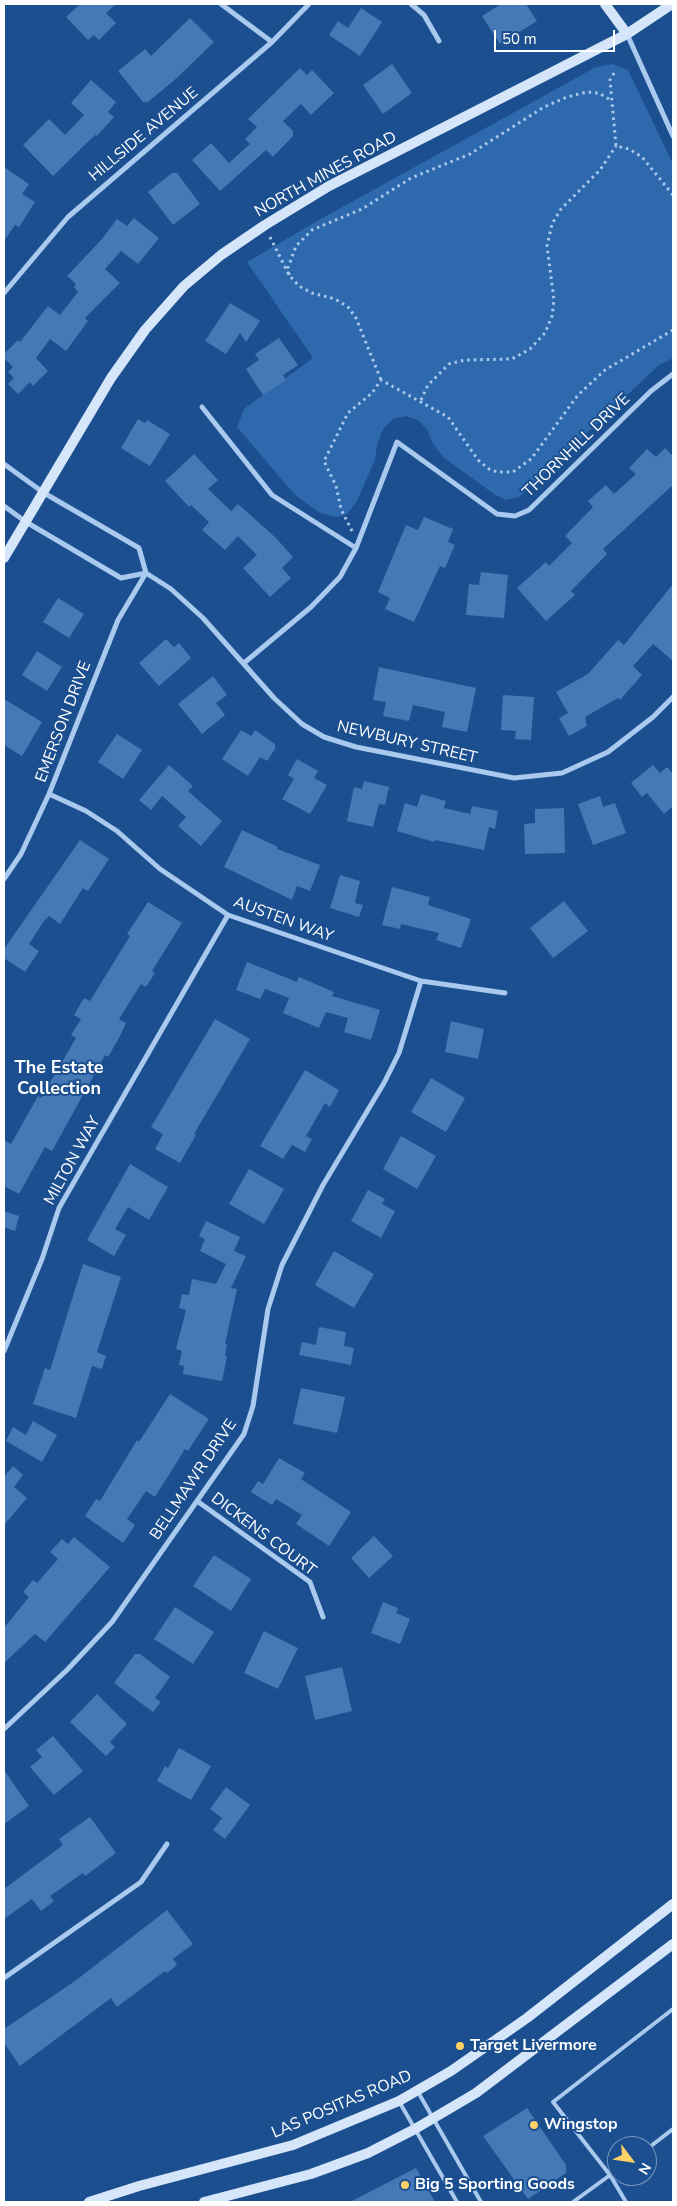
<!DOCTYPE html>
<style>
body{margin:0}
#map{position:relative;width:677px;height:2206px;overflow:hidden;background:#1b4f8f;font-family:"Nunito Sans",sans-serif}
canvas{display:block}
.frame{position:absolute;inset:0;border:5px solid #fff;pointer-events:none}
.north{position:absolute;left:607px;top:2136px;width:50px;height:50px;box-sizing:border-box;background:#1b4f8f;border:1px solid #7695bc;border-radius:50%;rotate:121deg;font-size:14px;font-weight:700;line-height:20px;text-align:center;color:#fff}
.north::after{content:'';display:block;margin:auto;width:18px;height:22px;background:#ffd166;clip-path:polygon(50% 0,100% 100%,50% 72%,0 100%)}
.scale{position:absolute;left:494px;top:30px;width:121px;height:22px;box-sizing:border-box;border:2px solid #fff;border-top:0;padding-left:6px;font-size:15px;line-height:18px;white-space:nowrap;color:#fff;-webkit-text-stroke:4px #1b4f8f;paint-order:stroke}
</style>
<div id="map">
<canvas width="677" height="2206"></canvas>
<div class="frame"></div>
<div class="north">N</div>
<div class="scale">50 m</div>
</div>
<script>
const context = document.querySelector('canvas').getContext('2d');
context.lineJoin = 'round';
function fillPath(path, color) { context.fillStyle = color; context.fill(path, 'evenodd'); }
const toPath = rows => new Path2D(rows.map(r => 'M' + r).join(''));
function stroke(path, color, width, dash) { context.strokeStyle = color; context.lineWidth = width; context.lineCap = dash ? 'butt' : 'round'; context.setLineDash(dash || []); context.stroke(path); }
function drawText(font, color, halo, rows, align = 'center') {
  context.font = font + ' "Nunito Sans",sans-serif'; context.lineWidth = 4; context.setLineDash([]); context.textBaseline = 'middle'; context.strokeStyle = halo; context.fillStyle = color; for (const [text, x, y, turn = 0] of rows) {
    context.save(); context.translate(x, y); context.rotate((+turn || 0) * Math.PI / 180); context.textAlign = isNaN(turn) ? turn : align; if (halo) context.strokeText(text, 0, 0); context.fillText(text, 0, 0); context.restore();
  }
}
const green = toPath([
 [612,64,628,70,673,164,673,358,659,365,519,497,506,500,494,494,444,458,433,444,427,429,418,420,406,416,393,419,383,429,377,445,375,460,357,501,347,514,337,517,320,513,294,494,237,427,244,409,313,358,247,262,319,220,596,67]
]);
const building = toPath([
 [80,4,116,4,106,13,116,23,99,40,94,35,88,40,66,17],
 [501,4,526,4,537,21,500,44,482,16],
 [361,8,382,22,360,56,329,35,338,21,348,28],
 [190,18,214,42,178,77,148,102,143,102,118,71,145,49,151,56],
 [392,64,412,93,383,114,363,85],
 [300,68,307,75,312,70,334,93,311,115,301,104,283,121,293,131,293,136,273,157,266,150,220,191,192,160,211,143,229,163,250,144,245,139,257,127,248,119],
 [91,80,116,102,108,112,114,117,97,136,95,135,53,176,23,145,49,119,65,135,84,115,71,103],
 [4,167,29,184,22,194,35,202,19,227,15,225,4,241],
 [172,173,177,173,200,204,173,225,148,192],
 [134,218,159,238,138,264,121,251,105,269,120,283,85,318,88,321,66,351,50,339,36,358,48,371,33,386,30,382,18,394,8,384,14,378,8,372,13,367,4,358,4,354,18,340,20,342,48,306,60,315,78,292,74,287,76,284,67,276,102,239,117,219,127,226],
 [230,303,260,321,246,342,240,333,226,354,205,341],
 [279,338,298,365,283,375,286,380,263,395,246,369,259,360,255,354],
 [138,419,145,423,147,420,170,434,150,466,121,448],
 [665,448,673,456,673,485,603,549,607,554,571,591,575,595,546,621,517,588,546,562,549,566,572,543,565,536,593,507,588,501,606,485,614,494,636,474,629,468,647,449,656,457],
 [194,454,218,480,208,489,231,511,238,504,276,538,293,557,282,568,291,578,270,597,243,568,257,555,238,536,225,550,202,530,209,522,191,505,189,507,165,481],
 [424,517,453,529,448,542,455,545,445,568,440,566,414,622,385,609,390,598,378,592,406,525,418,530],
 [481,572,508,575,504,618,466,615,469,584,479,585],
 [673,584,673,661,653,644,633,666,642,675,620,700,618,698,585,717,587,726,569,736,559,718,568,713,556,692,588,674,618,640,624,645],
 [58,598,84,614,69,638,43,622],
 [166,639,174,647,179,643,191,658,159,686,139,663],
 [37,651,62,667,47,691,22,675],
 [379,667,476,688,467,732,442,727,445,712,413,705,409,721,383,716,386,702,373,700],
 [213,676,227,695,216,703,225,715,202,734,178,704],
 [503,695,534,697,531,740,515,739,516,731,501,730],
 [4,699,42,722,22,756,4,745],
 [241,730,251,736,255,730,275,744,275,749,267,761,260,757,248,776,222,759],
 [117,734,142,750,123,779,98,762],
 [297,759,318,771,314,778,327,785,310,814,282,799,294,779,288,775],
 [169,765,193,786,188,791,222,821,201,846,178,826,186,817,162,796,151,810,139,800],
 [653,765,660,773,667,767,673,774,673,806,664,814,647,793,642,797,631,783],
 [364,781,389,787,385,805,379,804,373,827,347,821,354,787,362,789],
 [421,794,446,801,444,808,470,814,472,806,498,811,495,829,489,827,484,850,435,840,434,842,397,831,405,803,417,807],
 [600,796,603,807,615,803,626,833,593,845,578,804],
 [564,808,565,853,525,854,524,824,535,823,535,809],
 [242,830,278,847,277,849,320,865,310,891,297,886,292,900,224,867],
 [80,840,109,859,88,891,83,888,60,924,49,916,44,921,29,944,39,951,25,972,4,958,4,949],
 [340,875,360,881,355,903,363,905,359,917,330,908],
 [392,887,430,897,428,905,471,919,461,948,436,940,439,933,401,924,400,929,382,925],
 [564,901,588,931,553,958,530,928],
 [148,902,182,923,152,971,155,973,146,987,141,984,119,1019,126,1023,120,1036,108,1057,105,1055,52,1151,45,1147,19,1194,4,1186,4,1140,11,1144,38,1096,41,1098,76,1038,71,1035,81,1019,74,1015,84,998,90,1001,130,936,127,934],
 [247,962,297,982,299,977,334,992,332,996,380,1010,371,1040,344,1032,348,1018,326,1012,319,1028,283,1013,289,998,265,989,260,999,236,990],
 [215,1019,250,1039,194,1134,196,1135,180,1163,155,1149,163,1134,151,1127],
 [451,1021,484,1029,478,1059,445,1052],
 [305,1070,339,1090,330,1107,325,1103,306,1136,312,1139,305,1152,292,1145,283,1159,260,1146],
 [431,1078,465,1098,446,1132,411,1112],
 [401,1136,436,1156,417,1189,383,1169],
 [130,1164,168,1187,149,1220,128,1207,115,1229,126,1235,114,1256,87,1240],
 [249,1169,284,1189,264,1224,229,1204],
 [368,1190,385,1199,382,1204,395,1211,381,1238,351,1221],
 [4,1211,19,1216,15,1231,4,1227],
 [206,1221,240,1237,234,1251,246,1256,231,1288,237,1289,225,1344,227,1344,225,1356,227,1357,222,1381,183,1374,184,1366,179,1365,182,1351,176,1349,186,1310,179,1308,182,1294,189,1295,192,1279,216,1284,226,1264,200,1251,205,1239,199,1236],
 [334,1251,374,1274,354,1308,315,1285],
 [83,1264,121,1277,97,1352,106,1356,102,1369,92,1366,76,1418,33,1404,45,1368,50,1370],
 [319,1327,346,1332,344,1346,354,1348,351,1365,299,1355,302,1342,316,1345],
 [301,1388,345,1397,337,1433,293,1424],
 [170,1394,209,1419,188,1451,185,1449,155,1497,146,1491,127,1519,135,1525,123,1543,85,1516,96,1499,100,1501,137,1440,139,1442],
 [33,1421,57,1435,42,1462,6,1441,13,1427,26,1435],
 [279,1458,305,1473,301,1479,351,1512,329,1546,296,1524,302,1515,276,1499,272,1505,251,1492,258,1481,263,1484],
 [13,1466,23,1475,14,1487,27,1498,4,1525,4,1477],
 [374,1536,393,1556,369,1578,351,1558],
 [74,1537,110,1567,45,1642,35,1634,4,1663,4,1628,29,1597,23,1592,33,1580,37,1583,58,1559,50,1552,62,1539,68,1544],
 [214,1555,251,1579,231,1611,193,1586],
 [383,1602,398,1608,396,1613,410,1619,400,1644,371,1633],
 [175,1607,214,1632,193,1664,154,1639],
 [264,1631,298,1648,278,1689,244,1673],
 [135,1654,140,1654,170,1677,155,1698,161,1702,153,1712,114,1683],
 [342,1667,352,1711,315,1720,305,1676],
 [97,1694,127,1724,110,1742,115,1747,106,1756,70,1722],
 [53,1736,83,1771,54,1795,30,1767,42,1757,36,1750],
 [179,1748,211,1766,191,1800,157,1781,165,1766,168,1768],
 [4,1770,29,1806,4,1824],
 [226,1787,250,1805,225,1839,213,1830,222,1818,210,1809],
 [90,1817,116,1853,85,1876,83,1873,50,1896,54,1901,41,1911,32,1899,4,1919,4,1889,63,1845,59,1839],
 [167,1910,193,1944,173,1959,177,1965,167,1973,165,1971,117,2007,111,1998,20,2066,4,2043,4,2029,75,1981],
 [527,2108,566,2165,566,2173,528,2199,483,2136],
 [416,2168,435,2202,350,2202]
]);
const path = toPath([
 [614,73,610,80,616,146,629,149,642,157,673,195],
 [270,237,289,275,299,286,312,293,335,299,348,307,356,318,381,380],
 [289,275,288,268,296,246,312,230,362,209,411,178,470,154,544,107,567,97,587,92,599,93,612,101],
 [421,400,428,385,449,364,465,360,512,359,530,349,545,333,552,316,554,300,547,246,552,224,561,209,600,170,616,146],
 [352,531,341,509,336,486,324,461,348,413,372,393,381,380,448,417,478,460,489,469,497,472,513,472,531,459,578,395,605,370,673,330]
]);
const lane = toPath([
 [418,2092,481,2202],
 [400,2103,457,2202],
 [647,2149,673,2129],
 [573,2202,617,2170],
 [626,2202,610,2175,553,2102,673,2009]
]);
const street = toPath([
 [221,4,272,42],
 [411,4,424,15,439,41],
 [627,34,673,136],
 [4,293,68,217,272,42,309,4],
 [202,407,272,495,356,548],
 [4,464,44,493,139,548,146,573,171,589,203,618,274,698,302,724,324,737,356,747,514,778,562,773,608,752,653,717,673,697],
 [4,506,26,522,121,578,146,573],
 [244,663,311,607,340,577,356,548,397,442,497,514,515,516,529,510,651,391,673,374],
 [49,794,86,811,117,831,160,869,228,915,421,981,505,993],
 [4,879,21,854,49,794,118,620,146,573],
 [4,1351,42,1259,59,1208,228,915],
 [197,1501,310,1582,323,1617],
 [4,1729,67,1670,112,1622,244,1434,253,1406,268,1309,282,1265,323,1185,384,1083,399,1053,421,981],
 [4,1978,141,1882,167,1844]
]);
const secondary = toPath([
 [605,4,627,34],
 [4,558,111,378,145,330,184,286,221,255,265,225,329,186,627,34,672,4],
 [89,2202,139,2186,293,2145,399,2101,451,2071,527,2018,673,1904],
 [204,2202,311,2174,368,2153,415,2129,476,2093,673,1944]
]);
const markers = [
 [460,2046,5,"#ffd166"],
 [534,2125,5,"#ffd166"],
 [405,2185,5,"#ffd166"]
];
const streetNames = [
 ["HILLSIDE AVENUE",144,135,-40],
 ["NORTH MINES ROAD",326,175,-29],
 ["THORNHILL DRIVE",577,446,-44],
 ["EMERSON DRIVE",64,722,-69],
 ["NEWBURY STREET",407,743,13],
 ["AUSTEN WAY",283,920,20],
 ["MILTON WAY",73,1161,-61],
 ["BELLMAWR DRIVE",194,1480,-56],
 ["DICKENS COURT",263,1535,37],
 ["LAS POSITAS ROAD",342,2105,-23]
];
const poiNames = [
 ["Target Livermore",470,2046],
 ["Wingstop",544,2125],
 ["Big 5 Sporting Goods",415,2185]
];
const neighbourhoodNames = [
 ["The Estate",59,1069],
 ["Collection",59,1090]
];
fillPath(green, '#2e69ad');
fillPath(building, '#4478b7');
stroke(path, '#a9c9ee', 3, [2.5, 4]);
stroke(lane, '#a9c9ee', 4);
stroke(street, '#a9c9ee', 5);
stroke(secondary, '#d6e6fa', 10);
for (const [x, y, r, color] of markers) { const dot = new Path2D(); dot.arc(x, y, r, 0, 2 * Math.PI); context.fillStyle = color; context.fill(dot); stroke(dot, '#1b4f8f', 2); }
drawText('16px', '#fff', '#1b4f8f', streetNames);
drawText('bold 16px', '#fff', '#1b4f8f', poiNames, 'left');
drawText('bold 18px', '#fff', '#1b4f8f', neighbourhoodNames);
</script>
